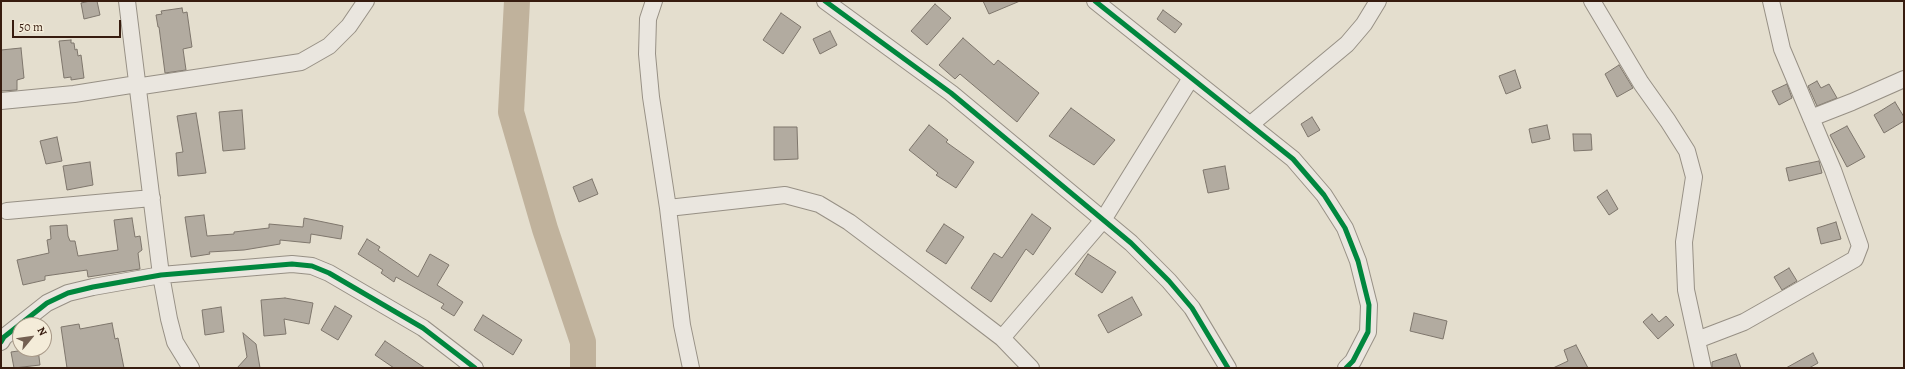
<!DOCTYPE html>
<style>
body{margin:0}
#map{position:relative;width:1905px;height:369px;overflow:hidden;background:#e4dece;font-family:Alegreya,serif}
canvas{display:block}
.frame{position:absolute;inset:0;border:2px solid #371c0f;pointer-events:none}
.north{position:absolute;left:12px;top:317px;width:40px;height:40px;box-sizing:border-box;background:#f4ecd9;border:1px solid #a89988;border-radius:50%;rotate:61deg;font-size:11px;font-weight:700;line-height:16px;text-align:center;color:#371c0f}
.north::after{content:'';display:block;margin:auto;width:14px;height:18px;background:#746052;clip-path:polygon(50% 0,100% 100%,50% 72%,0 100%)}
.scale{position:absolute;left:12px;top:20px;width:109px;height:18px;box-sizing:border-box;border:2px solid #371c0f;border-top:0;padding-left:5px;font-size:12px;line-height:14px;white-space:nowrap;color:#371c0f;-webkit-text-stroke:3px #f4ecd9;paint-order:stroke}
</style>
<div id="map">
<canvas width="1905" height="369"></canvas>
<div class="frame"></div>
<div class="north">N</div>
<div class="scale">50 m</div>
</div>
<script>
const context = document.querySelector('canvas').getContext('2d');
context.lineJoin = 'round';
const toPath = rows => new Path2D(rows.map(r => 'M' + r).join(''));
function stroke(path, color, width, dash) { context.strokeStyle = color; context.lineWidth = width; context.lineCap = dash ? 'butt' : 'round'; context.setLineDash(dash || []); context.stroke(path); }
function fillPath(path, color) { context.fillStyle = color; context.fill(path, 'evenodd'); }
const river = toPath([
 [517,1,511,112,545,229,583,342,583,368]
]);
const building = toPath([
 [90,1,97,1,100,15,84,19,81,3,90,1],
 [983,1,1020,1,989,14,983,1],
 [935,4,951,18,927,45,911,31,935,4],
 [182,8,183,13,187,12,192,47,183,49,186,70,165,73,159,27,158,27,156,15,162,14,161,11,182,8],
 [1163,10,1182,24,1175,33,1157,19,1163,10],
 [781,13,801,27,783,54,763,40,781,13],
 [830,31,837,45,820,54,813,39,830,31],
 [963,38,994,65,998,60,1039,93,1017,122,960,74,955,79,939,65,963,38],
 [71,40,71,43,74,43,75,50,77,49,78,56,81,55,84,78,71,80,71,77,64,78,59,41,71,40],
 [21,48,24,78,17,80,17,90,1,91,1,50,21,48],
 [1619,65,1633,88,1617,97,1605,74,1619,65],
 [1515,70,1521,88,1506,94,1499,76,1515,70],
 [1817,81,1821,88,1829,84,1837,98,1817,106,1808,86,1817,81],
 [1787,84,1792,98,1779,105,1772,91,1787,84],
 [1895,102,1904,117,1904,121,1884,133,1874,115,1895,102],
 [1071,108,1115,140,1094,165,1049,136,1071,108],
 [242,110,245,149,223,151,219,112,242,110],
 [196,113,206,173,178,176,176,153,183,152,177,116,196,113],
 [1312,117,1320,130,1308,137,1301,124,1312,117],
 [929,125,948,140,946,142,974,162,956,188,936,175,938,173,909,150,929,125],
 [1547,125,1550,139,1532,143,1529,129,1547,125],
 [1847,126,1865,157,1847,167,1830,135,1847,126],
 [774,127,797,127,798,159,774,160,774,127],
 [1573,134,1591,134,1592,150,1574,151,1573,134],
 [57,137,62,161,46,164,40,141,57,137],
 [1819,161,1822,173,1789,181,1786,168,1819,161],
 [90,162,93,185,67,190,63,166,90,162],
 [1225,166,1229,189,1208,193,1203,170,1225,166],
 [592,179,598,194,579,202,573,187,592,179],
 [1607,190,1618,209,1609,215,1597,197,1607,190],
 [1032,214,1051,228,1033,255,1026,249,991,302,971,288,994,253,1002,258,1032,214],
 [204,215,207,236,234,234,234,232,269,228,269,224,303,227,304,218,343,226,341,239,311,234,310,243,280,240,280,244,244,250,209,252,210,254,191,257,185,217,204,215],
 [132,218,135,237,140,236,142,250,138,253,140,269,88,277,87,270,45,276,45,280,23,285,17,260,49,253,47,240,51,239,50,226,67,225,68,236,70,241,75,241,78,256,118,250,114,220,132,218],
 [1836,222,1841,239,1821,244,1817,228,1836,222],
 [944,224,964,237,946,264,926,251,944,224],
 [367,239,380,247,378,250,418,277,430,254,449,265,437,285,463,302,454,316,441,308,444,304,396,277,394,282,381,273,383,270,358,254,367,239],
 [1088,254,1116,272,1102,293,1075,274,1088,254],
 [1789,268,1797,281,1782,290,1774,277,1789,268],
 [1132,297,1142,315,1108,333,1098,315,1132,297],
 [285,298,313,303,309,324,284,319,286,334,264,336,261,300,285,298],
 [335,306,352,316,338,340,321,330,335,306],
 [221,307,224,332,205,335,202,310,221,307],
 [1414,313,1447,321,1443,339,1410,331,1414,313],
 [1652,314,1659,322,1666,316,1674,325,1658,339,1643,322,1652,314],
 [483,315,522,340,513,355,474,330,483,315],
 [112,323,115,339,118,338,124,368,67,368,61,327,79,324,80,329,112,323],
 [243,333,256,344,260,368,237,368,247,357,243,333],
 [385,341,425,368,394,368,375,355,385,341],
 [1576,345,1588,368,1553,368,1568,361,1564,350,1576,345],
 [32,349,38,349,40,365,14,368,11,352,32,349],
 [1813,353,1818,363,1809,368,1786,368,1813,353],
 [1736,354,1741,368,1712,368,1712,362,1736,354]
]);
const minor = toPath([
 [127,1,161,275,169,319,175,342,191,368],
 [654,1,648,19,647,54,651,97,668,208,682,325,691,368],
 [825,1,951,93,1131,243,1169,281,1192,308,1228,368],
 [1095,1,1293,159,1324,195,1345,228,1358,261,1369,305,1368,332,1353,361,1346,368],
 [1592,1,1641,83,1668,121,1687,151,1694,177,1684,242,1686,290,1703,368],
 [1,101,74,94,137,84,142,86,301,62,329,46,349,26,366,1],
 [1811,118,1852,102,1904,79],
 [1251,124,1347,44,1364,24,1378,1],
 [668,208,785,195,819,204,849,222,917,273,1002,338,1031,368],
 [7,211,152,198],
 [1002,338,1103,220,1191,78],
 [1697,340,1744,322,1855,259,1860,246,1833,170,1782,49,1771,1],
 [1,342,4,337,47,303,68,293,93,287,161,275,292,264,312,266,329,273,423,328,475,368]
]);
const cycleway = toPath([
 [825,1,951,93,1131,243,1169,281,1192,308,1228,368],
 [1095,1,1293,159,1324,195,1345,228,1358,261,1369,305,1368,332,1353,361,1346,368],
 [1,342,4,337,47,303,68,293,93,287,161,275,292,264,312,266,329,273,423,328,475,368]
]);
stroke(river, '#c0b29c', 26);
fillPath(building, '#b2aba0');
stroke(building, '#7e766c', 1);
stroke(minor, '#979085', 18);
stroke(minor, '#eae6df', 16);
stroke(cycleway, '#00873e', 5);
</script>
